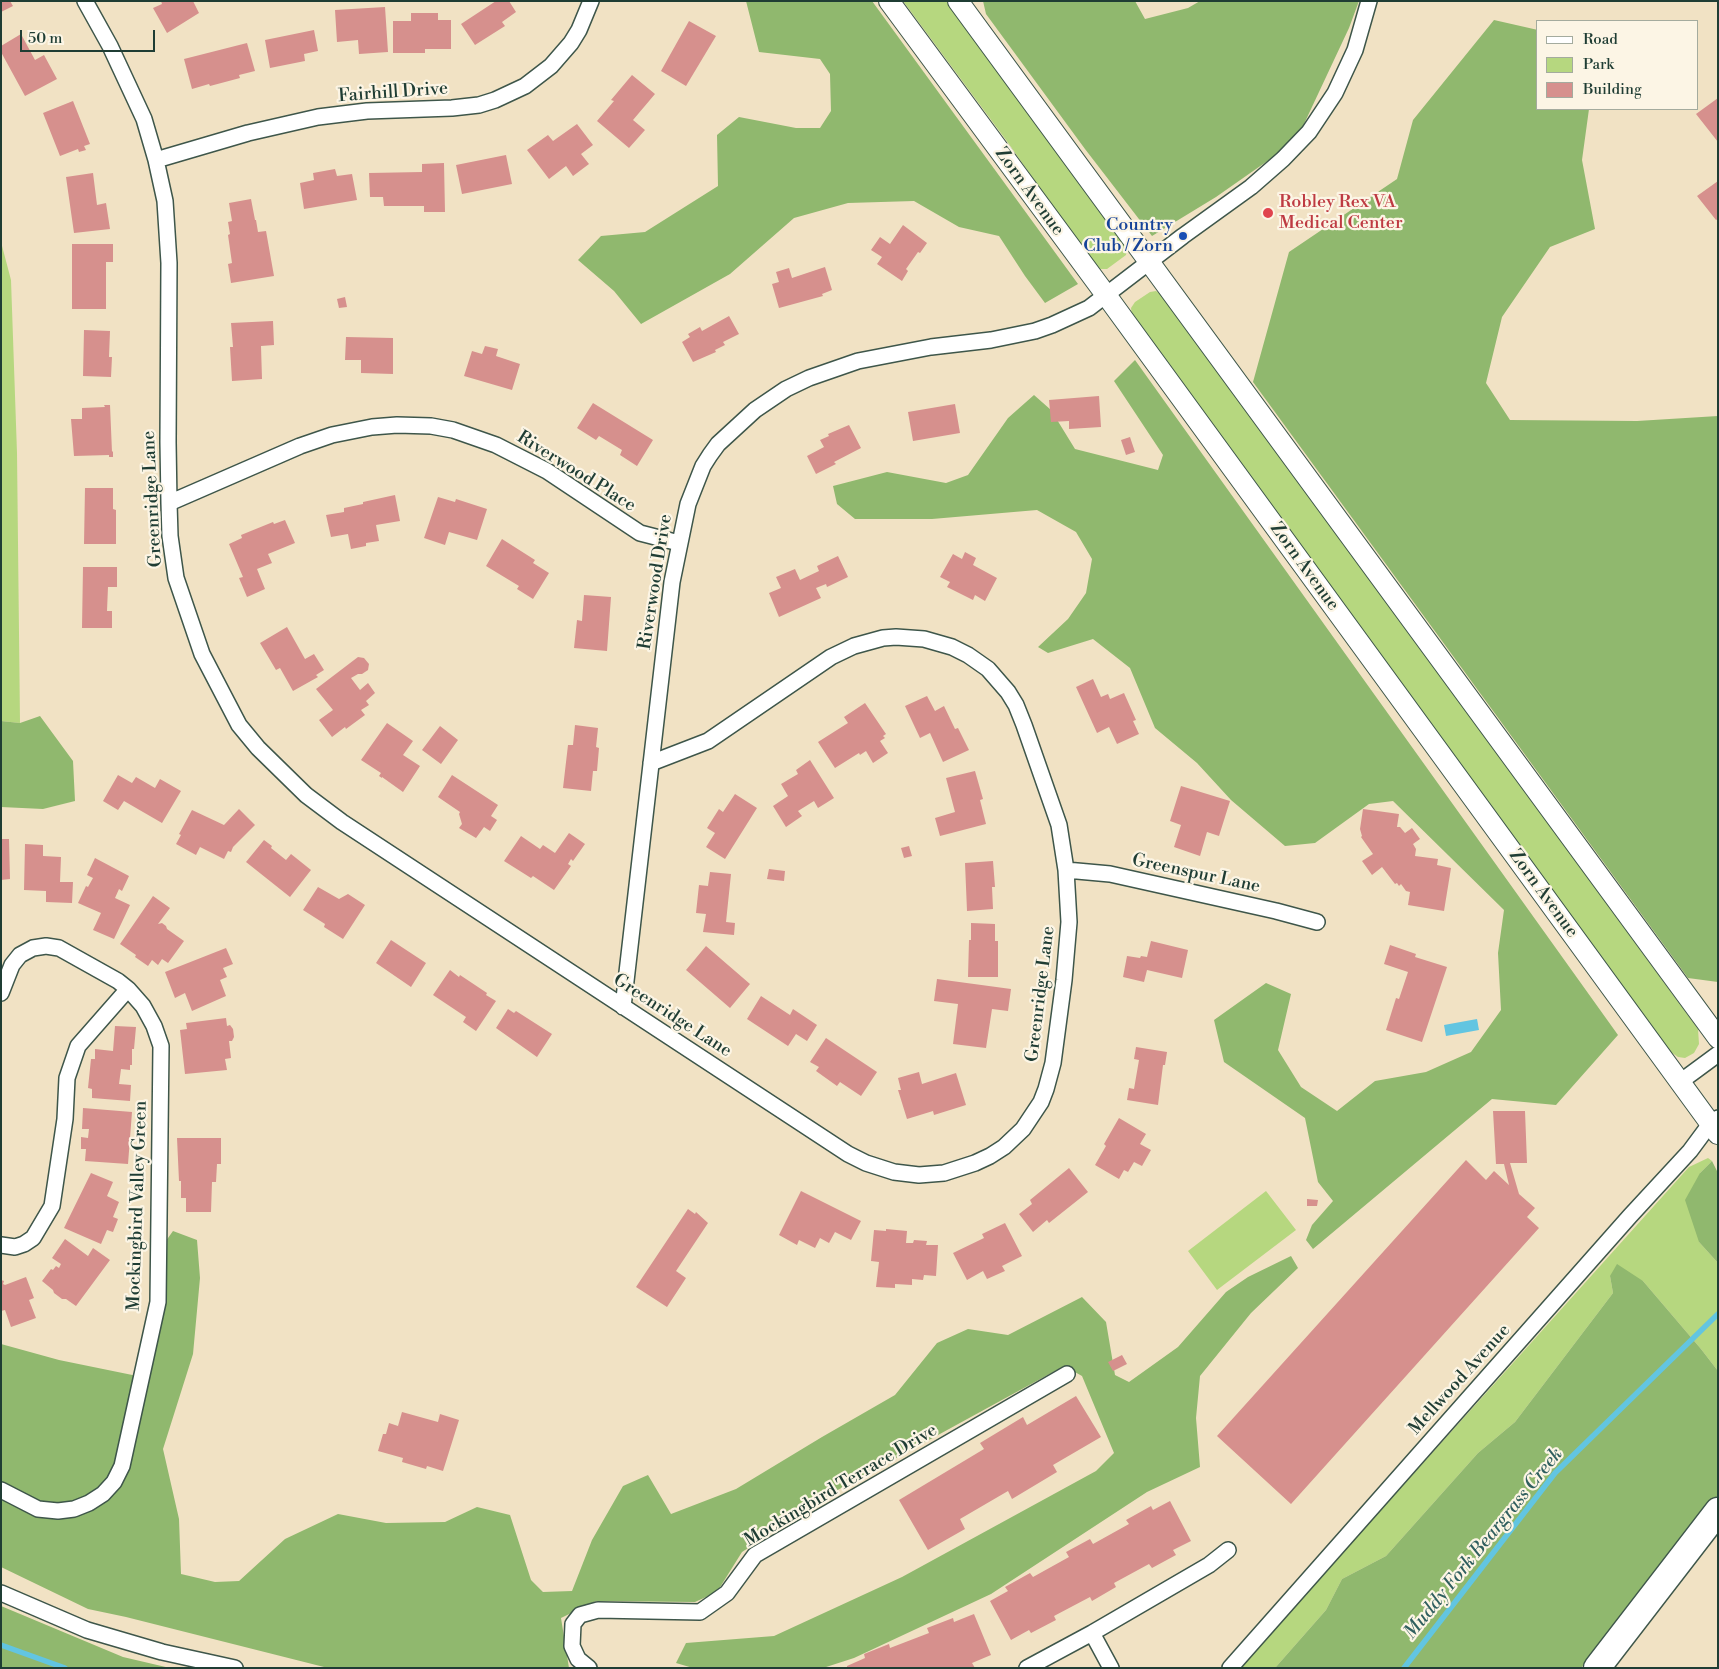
<!DOCTYPE html>
<style>
body{margin:0}
#map{position:relative;width:1719px;height:1669px;overflow:hidden;background:#f1e2c4;font-family:"Libre Bodoni",serif}
canvas{display:block}
.frame{position:absolute;inset:0;border:2px solid #1f3d34;pointer-events:none}
.legend{position:absolute;left:1536px;top:20px;width:162px;height:90px;box-sizing:border-box;background:#fcf5e5;border:1px solid #a4ab9e;margin:0;padding:6px 9px;list-style:none;font-size:15px;color:#1f3d34}
.legend li{display:flex;align-items:center;gap:10px;height:25px}
.legend b{width:25px;border:1px solid #a4ab9e}
.scale{position:absolute;left:20px;top:30px;width:135px;height:22px;box-sizing:border-box;border:2px solid #1f3d34;border-top:0;padding-left:6px;font-size:15px;line-height:18px;white-space:nowrap;color:#1f3d34;-webkit-text-stroke:4px #fcf5e5;paint-order:stroke}
</style>
<div id="map">
<canvas width="1719" height="1669"></canvas>
<div class="frame"></div>
<ul class="legend">
<li><b style="height:6px;background:#fff"></b>Road</li>
<li><b style="height:14px;background:#b6d77f"></b>Park</li>
<li><b style="height:14px;background:#d6908d"></b>Building</li>
</ul>
<div class="scale">50 m</div>
</div>
<script>
const context = document.querySelector('canvas').getContext('2d');
context.lineJoin = 'round';
function fillPath(path, color) { context.fillStyle = color; context.fill(path, 'evenodd'); }
const toPath = rows => new Path2D(rows.map(r => 'M' + r).join(''));
function stroke(path, color, width, dash) { context.strokeStyle = color; context.lineWidth = width; context.lineCap = dash ? 'butt' : 'round'; context.setLineDash(dash || []); context.stroke(path); }
function drawText(font, color, halo, rows, align = 'center') {
  context.font = font + ' "Libre Bodoni",serif'; context.lineWidth = 4.5; context.setLineDash([]); context.textBaseline = 'middle'; context.strokeStyle = halo; context.fillStyle = color; for (const [text, x, y, turn = 0] of rows) {
    context.save(); context.translate(x, y); context.rotate((+turn || 0) * Math.PI / 180); context.textAlign = isNaN(turn) ? turn : align; if (halo) context.strokeText(text, 0, 0); context.fillText(text, 0, 0); context.restore();
  }
}
const green = toPath([
 [903,1,949,1,1119,236,1127,249,1126,255,1107,269,1100,269,1093,263,1006,140],
 [1,242,11,280,17,453,20,723,1,721],
 [1156,291,1163,296,1263,432,1698,1029,1699,1044,1694,1053,1685,1058,1678,1057,1671,1052,1584,936,1132,315,1131,308,1135,302,1150,292],
 [1708,1158,1712,1161,1700,1173,1699,1242,1718,1263,1718,1371,1701,1349,1643,1281,1610,1276,1613,1293,1515,1422,1478,1453,1386,1556,1342,1579,1326,1610,1275,1668,1239,1668,1689,1167],
 [1266,1191,1296,1230,1217,1290,1188,1251]
]);
const forest = toPath([
 [746,1,872,1,1078,284,1045,303,1025,276,999,236,959,227,914,201,848,203,794,218,730,274,641,324,614,291,578,260,601,236,645,232,718,186,717,135,739,117,796,128,820,128,831,111,830,74,820,59,759,52],
 [983,1,1135,1,1145,19,1188,8,1200,1,1359,1,1349,28,1296,141,1216,197,1152,236,1085,149,986,14],
 [1494,20,1538,30,1538,109,1589,109,1582,160,1595,229,1550,247,1502,317,1486,383,1510,420,1637,421,1718,416,1718,982,1688,978,1253,382,1289,252,1397,179,1413,120],
 [1135,360,1618,1035,1556,1105,1492,1099,1313,1249,1306,1240,1312,1225,1333,1201,1318,1182,1305,1118,1224,1062,1214,1020,1266,983,1291,994,1278,1050,1301,1087,1337,1111,1375,1081,1426,1072,1471,1052,1501,1010,1498,953,1504,910,1393,801,1369,804,1315,843,1285,846,1231,800,1197,763,1155,728,1130,668,1093,639,1048,653,1038,647,1068,619,1086,593,1092,559,1076,532,1037,510,932,519,855,519,837,504,833,486,887,472,946,483,968,475,1008,418,1034,395,1051,410,1075,449,1158,470,1163,455,1114,381],
 [40,716,73,761,75,801,43,809,1,807,1,721,20,723],
 [1712,1161,1718,1173,1718,1263,1699,1242,1685,1200,1700,1173],
 [173,1231,197,1240,200,1278,193,1354,163,1449,179,1519,181,1574,215,1582,239,1581,285,1539,338,1514,386,1523,445,1522,477,1507,510,1515,531,1580,543,1592,572,1591,592,1540,623,1486,648,1475,671,1514,736,1489,822,1437,895,1395,937,1343,968,1329,1008,1335,1082,1297,1106,1322,1115,1375,1129,1382,1178,1347,1226,1292,1248,1277,1291,1256,1298,1268,1251,1313,1200,1376,1196,1418,1200,1467,1147,1492,991,1594,854,1658,823,1668,693,1668,676,1663,686,1643,774,1636,902,1577,1096,1471,1114,1453,1082,1376,1064,1366,834,1492,742,1552,717,1592,695,1602,596,1601,561,1618,569,1668,328,1668,126,1617,88,1609,1,1567,1,1344,59,1360,147,1378,155,1353,163,1245],
 [1617,1264,1643,1281,1701,1349,1718,1371,1718,1495,1581,1668,1275,1668,1326,1610,1342,1579,1386,1556,1478,1453,1515,1422,1613,1293,1610,1276],
 [1,1606,123,1657,170,1668,1,1668]
]);
const water = toPath([
 [1477,1019,1479,1030,1446,1036,1444,1025]
]);
const stream = toPath([
 [1,1645,65,1668],
 [1404,1668,1555,1473,1718,1314]
]);
const building = toPath([
 [1,1,10,1,13,6,1,12],
 [161,1,193,1,199,13,167,33,153,8,162,4],
 [496,1,509,1,516,12,502,22,505,26,475,45,461,24],
 [385,7,388,52,359,54,358,40,337,42,335,10],
 [411,13,438,13,438,20,451,20,451,49,425,49,425,53,393,53,393,21,411,21],
 [689,21,716,36,686,86,661,71],
 [314,30,318,51,304,54,305,61,270,68,265,40],
 [21,34,35,60,44,55,57,79,25,96,1,52,1,46],
 [247,43,255,71,239,75,240,78,210,86,209,84,192,89,184,59],
 [632,75,655,94,633,120,645,130,629,148,597,121,614,101,611,100],
 [1718,98,1718,142,1696,114],
 [73,101,90,144,84,146,86,150,79,152,78,149,60,156,43,113],
 [577,124,593,145,581,154,589,164,573,176,566,166,549,179,527,150,548,135,553,141],
 [506,155,512,184,462,194,456,165],
 [444,163,445,212,424,212,424,206,384,206,383,197,370,197,369,173,422,172,422,164],
 [335,169,337,176,352,174,357,200,304,209,300,183,314,180,313,173],
 [93,173,97,205,106,203,110,229,74,233,66,177],
 [1718,181,1718,219,1716,220,1697,196],
 [251,199,255,220,256,220,258,232,266,231,274,276,231,283,228,264,232,263,228,235,230,234,228,222,232,221,229,203],
 [903,225,927,243,920,253,918,252,906,269,908,271,902,281,877,264,882,257,871,250,880,237,890,244],
 [72,244,113,244,113,262,106,262,106,309,72,309],
 [825,267,832,290,822,294,823,296,779,308,772,284,779,282,776,272,789,268,792,278],
 [345,297,347,307,339,308,337,299],
 [729,316,739,334,723,342,725,345,715,350,716,352,693,362,682,342,690,337,688,334,700,327,702,331],
 [273,321,274,345,261,346,262,379,232,381,230,347,233,347,231,323],
 [84,330,110,331,109,357,112,357,111,377,83,376],
 [346,337,393,338,393,374,361,373,361,360,345,360],
 [485,346,498,349,496,356,520,364,512,390,464,376,472,351,482,354],
 [1099,396,1101,427,1069,429,1069,421,1051,422,1049,400],
 [593,403,653,440,637,466,620,455,622,450,599,436,596,440,577,428],
 [955,404,960,433,913,441,908,412],
 [104,405,110,405,112,452,113,451,113,457,109,457,109,455,74,456,71,419,82,419,82,408,105,407],
 [849,425,861,448,834,462,836,464,816,474,807,456,824,447,820,440,829,436,828,434],
 [1130,437,1135,452,1126,455,1121,440],
 [85,488,113,488,113,509,116,510,116,544,84,544],
 [395,495,400,521,376,525,379,541,366,543,366,546,351,549,348,534,331,537,326,515,344,512,344,508,363,504,363,502],
 [438,497,455,502,456,499,487,509,477,540,449,532,445,545,424,538],
 [285,520,295,543,268,554,272,563,257,569,265,589,247,597,239,578,243,577,229,544,242,538,241,535,273,522,274,524],
 [502,539,535,560,533,563,549,573,533,599,517,589,519,586,486,566],
 [965,552,976,558,973,565,997,578,985,601,975,595,973,600,947,587,950,582,940,577,953,554,962,559],
 [838,556,848,577,827,587,826,584,816,588,821,598,779,617,769,593,781,588,776,577,795,569,800,580,819,571,817,566],
 [83,567,117,567,117,587,108,587,107,611,112,611,112,628,82,628],
 [584,595,611,597,607,651,574,648,577,620,582,621],
 [287,627,305,659,314,654,324,670,316,675,318,677,293,691,280,668,276,670,260,643],
 [358,657,364,658,369,664,368,670,362,674,358,674,351,678,360,690,368,683,375,693,366,701,369,705,361,710,365,715,346,729,345,727,332,737,319,720,333,710,316,689],
 [1093,679,1101,697,1108,694,1110,699,1124,693,1136,720,1133,721,1139,734,1117,744,1109,727,1097,733,1076,687],
 [927,696,935,711,944,706,955,729,958,728,969,750,943,762,930,733,920,738,905,706],
 [865,703,886,734,883,736,885,738,880,741,888,753,873,763,866,751,860,755,859,753,835,768,818,742,848,723,844,717],
 [387,723,413,741,403,755,420,766,403,792,382,777,382,778,379,776,381,773,361,760],
 [575,725,598,728,596,747,599,748,597,771,593,771,591,791,563,788,568,745,573,745],
 [440,726,458,740,441,764,422,750],
 [810,760,834,798,818,808,814,801,798,811,802,816,786,827,773,806,788,796,781,784,798,774,796,770],
 [975,771,983,799,980,800,986,824,940,836,935,818,955,812,946,778],
 [118,775,132,783,136,777,155,788,160,779,181,791,162,823,124,801,118,810,103,801],
 [452,775,498,805,491,816,497,820,490,831,484,827,476,838,459,828,462,824,459,814,460,812,438,797],
 [1181,786,1230,801,1219,836,1207,832,1200,856,1174,847,1181,825,1170,821],
 [735,794,757,808,725,859,706,847,715,833,707,828,719,809,723,812],
 [239,809,255,825,233,847,231,852,228,851,224,859,200,847,196,855,176,844,181,835,179,834,192,810,224,825],
 [1363,809,1399,814,1397,827,1400,827,1405,833,1412,828,1420,839,1413,844,1416,849,1415,856,1438,859,1437,865,1451,868,1444,911,1408,905,1410,892,1406,891,1401,884,1399,886,1397,883,1395,884,1382,867,1372,875,1362,861,1373,854,1361,837,1362,836,1360,829],
 [569,833,585,844,573,861,571,859,568,864,571,866,554,890,533,876,531,878,504,861,521,836,540,849,543,845,555,853],
 [1,839,9,839,10,879,1,880],
 [264,840,272,846,271,848,286,860,291,854,311,870,290,897,246,862],
 [25,844,43,845,43,856,61,857,60,882,73,882,72,903,46,902,46,891,24,890],
 [909,846,912,856,904,858,901,848],
 [95,858,129,876,122,891,119,889,115,898,130,905,114,939,93,930,101,913,78,903,86,886,88,887,93,878,87,875],
 [993,861,995,887,992,887,993,909,967,911,965,863],
 [769,869,785,871,784,881,767,879],
 [710,872,731,874,726,922,735,923,734,935,703,932,706,914,696,913,699,885,708,886],
 [318,887,339,899,348,894,365,905,343,939,324,927,325,924,303,910],
 [153,896,170,908,158,924,162,923,166,926,167,929,184,941,168,963,162,959,158,965,152,960,148,966,135,957,136,955,120,944],
 [971,923,995,924,995,941,998,941,998,977,968,977,969,940,971,940],
 [391,940,426,963,411,987,376,963],
 [1151,941,1188,950,1182,978,1147,970,1144,982,1123,977,1127,956,1140,958,1141,956,1147,957],
 [1390,945,1416,954,1415,957,1447,967,1422,1042,1386,1030,1396,998,1399,999,1408,972,1384,964],
 [706,946,750,984,730,1008,686,970],
 [226,948,233,964,223,968,227,977,220,980,226,996,192,1011,185,993,175,998,165,972],
 [450,970,459,977,460,975,487,993,486,995,496,1001,476,1031,463,1022,466,1017,433,995],
 [937,979,1011,989,1008,1011,992,1009,986,1048,953,1044,958,1004,934,1001],
 [761,996,790,1015,793,1009,817,1025,807,1041,796,1034,788,1046,747,1019],
 [508,1009,514,1013,516,1011,552,1034,537,1057,496,1028],
 [226,1018,227,1026,230,1025,233,1029,234,1037,232,1041,229,1041,231,1058,225,1059,227,1070,185,1074,180,1030,187,1029,186,1023],
 [115,1026,136,1027,134,1049,132,1049,132,1065,130,1065,130,1070,121,1069,119,1084,131,1085,130,1101,92,1098,92,1089,88,1088,91,1059,95,1059,95,1049,113,1051],
 [826,1038,877,1072,861,1096,840,1082,837,1086,816,1071,819,1067,810,1062],
 [1136,1047,1167,1052,1165,1065,1163,1065,1158,1105,1127,1100,1129,1088,1134,1089,1139,1060,1134,1059],
 [919,1072,922,1084,956,1073,966,1105,934,1115,933,1111,907,1119,898,1090,901,1090,898,1078],
 [83,1108,132,1112,128,1164,85,1161,86,1149,81,1149,81,1137,88,1138,89,1129,82,1129],
 [1493,1111,1525,1111,1527,1163,1510,1163,1519,1194,1535,1208,1527,1217,1539,1228,1291,1504,1217,1436,1466,1160,1486,1180,1494,1171,1509,1185,1504,1164,1496,1164],
 [1119,1118,1146,1134,1140,1144,1151,1150,1142,1166,1134,1162,1128,1172,1124,1170,1119,1179,1095,1165,1106,1146,1104,1144],
 [177,1138,221,1138,221,1164,217,1164,216,1182,212,1182,211,1212,186,1212,186,1198,181,1198,181,1181,179,1181],
 [1069,1168,1088,1192,1049,1223,1047,1220,1033,1232,1019,1214,1032,1204,1030,1200],
 [91,1173,113,1182,107,1196,119,1202,113,1217,118,1219,113,1232,107,1230,101,1244,64,1228],
 [801,1191,861,1221,851,1240,835,1232,829,1243,820,1238,815,1248,799,1240,797,1245,779,1235],
 [1307,1199,1318,1200,1317,1206,1307,1206],
 [688,1209,695,1214,696,1212,708,1223,676,1271,686,1278,667,1307,636,1287],
 [1005,1223,1022,1256,1002,1266,1005,1271,987,1279,983,1271,967,1280,953,1253,984,1238,982,1234],
 [886,1229,907,1231,906,1243,913,1243,914,1240,927,1241,926,1245,938,1245,936,1276,924,1275,923,1280,912,1279,912,1285,895,1284,895,1288,876,1287,879,1262,871,1261,874,1230,886,1231],
 [65,1239,88,1256,93,1248,110,1260,76,1306,66,1299,62,1299,54,1293,53,1290,42,1281,51,1269,53,1270,56,1266,59,1268,61,1264,52,1258],
 [26,1277,34,1298,29,1300,36,1318,11,1327,5,1310,1,1311,1,1280,4,1281,3,1284,5,1285],
 [1122,1355,1127,1364,1113,1371,1108,1362],
 [1076,1396,1101,1437,1053,1465,1057,1472,1012,1499,1008,1491,960,1519,965,1529,928,1550,899,1500,984,1449,980,1443,1023,1417,1027,1425],
 [402,1412,438,1422,440,1414,459,1420,443,1471,427,1466,426,1469,402,1462,403,1458,378,1451,383,1434,386,1434,389,1423,398,1426],
 [1170,1501,1191,1541,1173,1550,1176,1555,1152,1568,1149,1564,1114,1583,1116,1587,1092,1601,1090,1597,1054,1616,1056,1620,1031,1633,1029,1630,1011,1640,990,1601,1008,1591,1005,1587,1030,1573,1033,1577,1069,1557,1066,1552,1090,1539,1093,1544,1129,1524,1126,1520,1151,1506,1153,1510],
 [974,1614,991,1655,972,1663,975,1668,847,1668,847,1666,865,1658,864,1654,889,1644,890,1648,929,1633,927,1628,953,1618,954,1622]
]);
const minor = toPath([
 [85,1,110,46,144,119,156,160,165,201,169,263,168,442,169,503,170,536,176,578,202,654,239,725,258,748,306,795,342,822,848,1154,866,1163,894,1172,919,1175,944,1173,975,1163,990,1156,1004,1147,1023,1129,1041,1102,1046,1089,1053,1063,1064,980,1069,922,1066,870,1059,825,1024,725,1016,705,1008,692,988,669,968,655,952,647,924,639,896,637,883,638,854,646,831,657,708,741,651,763],
 [156,160,248,133,318,117,367,111,452,108,479,105,495,100,525,86,551,66,571,43,579,30,591,1],
 [169,503,300,446,332,435,372,427,397,425,431,426,453,430,496,445,547,471,640,533,679,543],
 [1066,870,1110,874,1276,911,1317,922],
 [1,993,12,965,20,955,33,948,46,946,59,948,118,981,128,989,78,1046,67,1078,65,1119,52,1206,33,1238,24,1244,15,1247,1,1245],
 [623,1007,672,582,688,504,703,466,710,455,718,444,755,410,786,389,809,378,858,361,931,347,991,340,1035,331,1052,325,1089,308,1183,236,1251,187,1283,159,1309,132,1335,93,1355,50,1369,1],
 [1680,1082,1718,1054],
 [1,1490,38,1509,58,1511,74,1509,89,1503,103,1494,114,1482,122,1466,158,1302,161,1046,154,1026,143,1006,128,989],
 [1,1593,87,1630,162,1652,235,1668],
 [1092,1633,1111,1668],
 [589,1668,578,1659,572,1646,573,1624,580,1615,598,1610,700,1612,727,1593,755,1555,1067,1374],
 [1027,1668,1092,1633,1209,1565,1228,1550],
 [1230,1668,1630,1216,1690,1151,1710,1124,1718,1118]
]);
const secondary = toPath([
 [889,1,1106,295,1718,1134],
 [958,1,1718,1038]
]);
const motorway = toPath([
 [1597,1668,1718,1511]
]);
const markers = [
 [1268,213,6,"#e0444e"],
 [1183,236,5,"#1a4fb4"]
];
const streetNames = [
 ["Fairhill Drive",393,93,-4],
 ["Zorn Avenue",1029,192,54],
 ["Riverwood Place",576,472,32],
 ["Greenridge Lane",153,499,-93],
 ["Zorn Avenue",1304,567,54],
 ["Riverwood Drive",656,582,-81],
 ["Greenspur Lane",1196,874,12],
 ["Zorn Avenue",1543,894,54],
 ["Greenridge Lane",1041,994,-83],
 ["Greenridge Lane",672,1016,33],
 ["Mockingbird Valley Green",138,1206,-88],
 ["Mellwood Avenue",1460,1380,-48],
 ["Mockingbird Terrace Drive",841,1486,-31]
];
const healthNames = [
 ["Robley Rex VA",1279,203],
 ["Medical Center",1279,224]
];
const transitNames = [
 ["Country",1173,226],
 ["Club / Zorn",1173,247]
];
const waterNames = [
 ["Muddy Fork Beargrass Creek",1484,1544,-51]
];
fillPath(green, '#b6d77f');
fillPath(forest, '#90b86e');
fillPath(water, '#62c5e1');
stroke(stream, '#62c5e1', 5.5);
fillPath(building, '#d6908d');
stroke(minor, '#3e564a', 18);
stroke(secondary, '#3e564a', 22);
stroke(motorway, '#3e564a', 29);
stroke(minor, '#fff', 15);
stroke(secondary, '#fff', 20);
stroke(motorway, '#fff', 26);
for (const [x, y, r, color] of markers) { const dot = new Path2D(); dot.arc(x, y, r, 0, 2 * Math.PI); context.fillStyle = color; context.fill(dot); stroke(dot, '#fcf5e5', 2); }
drawText('18px', '#1f3d34', '#fcf5e5', streetNames);
drawText('18px', '#be3a42', '#fcf5e5', healthNames, 'left');
drawText('18px', '#164399', '#fcf5e5', transitNames, 'right');
drawText('italic 19px', '#305f5f', '#fcf5e5', waterNames);
</script>
